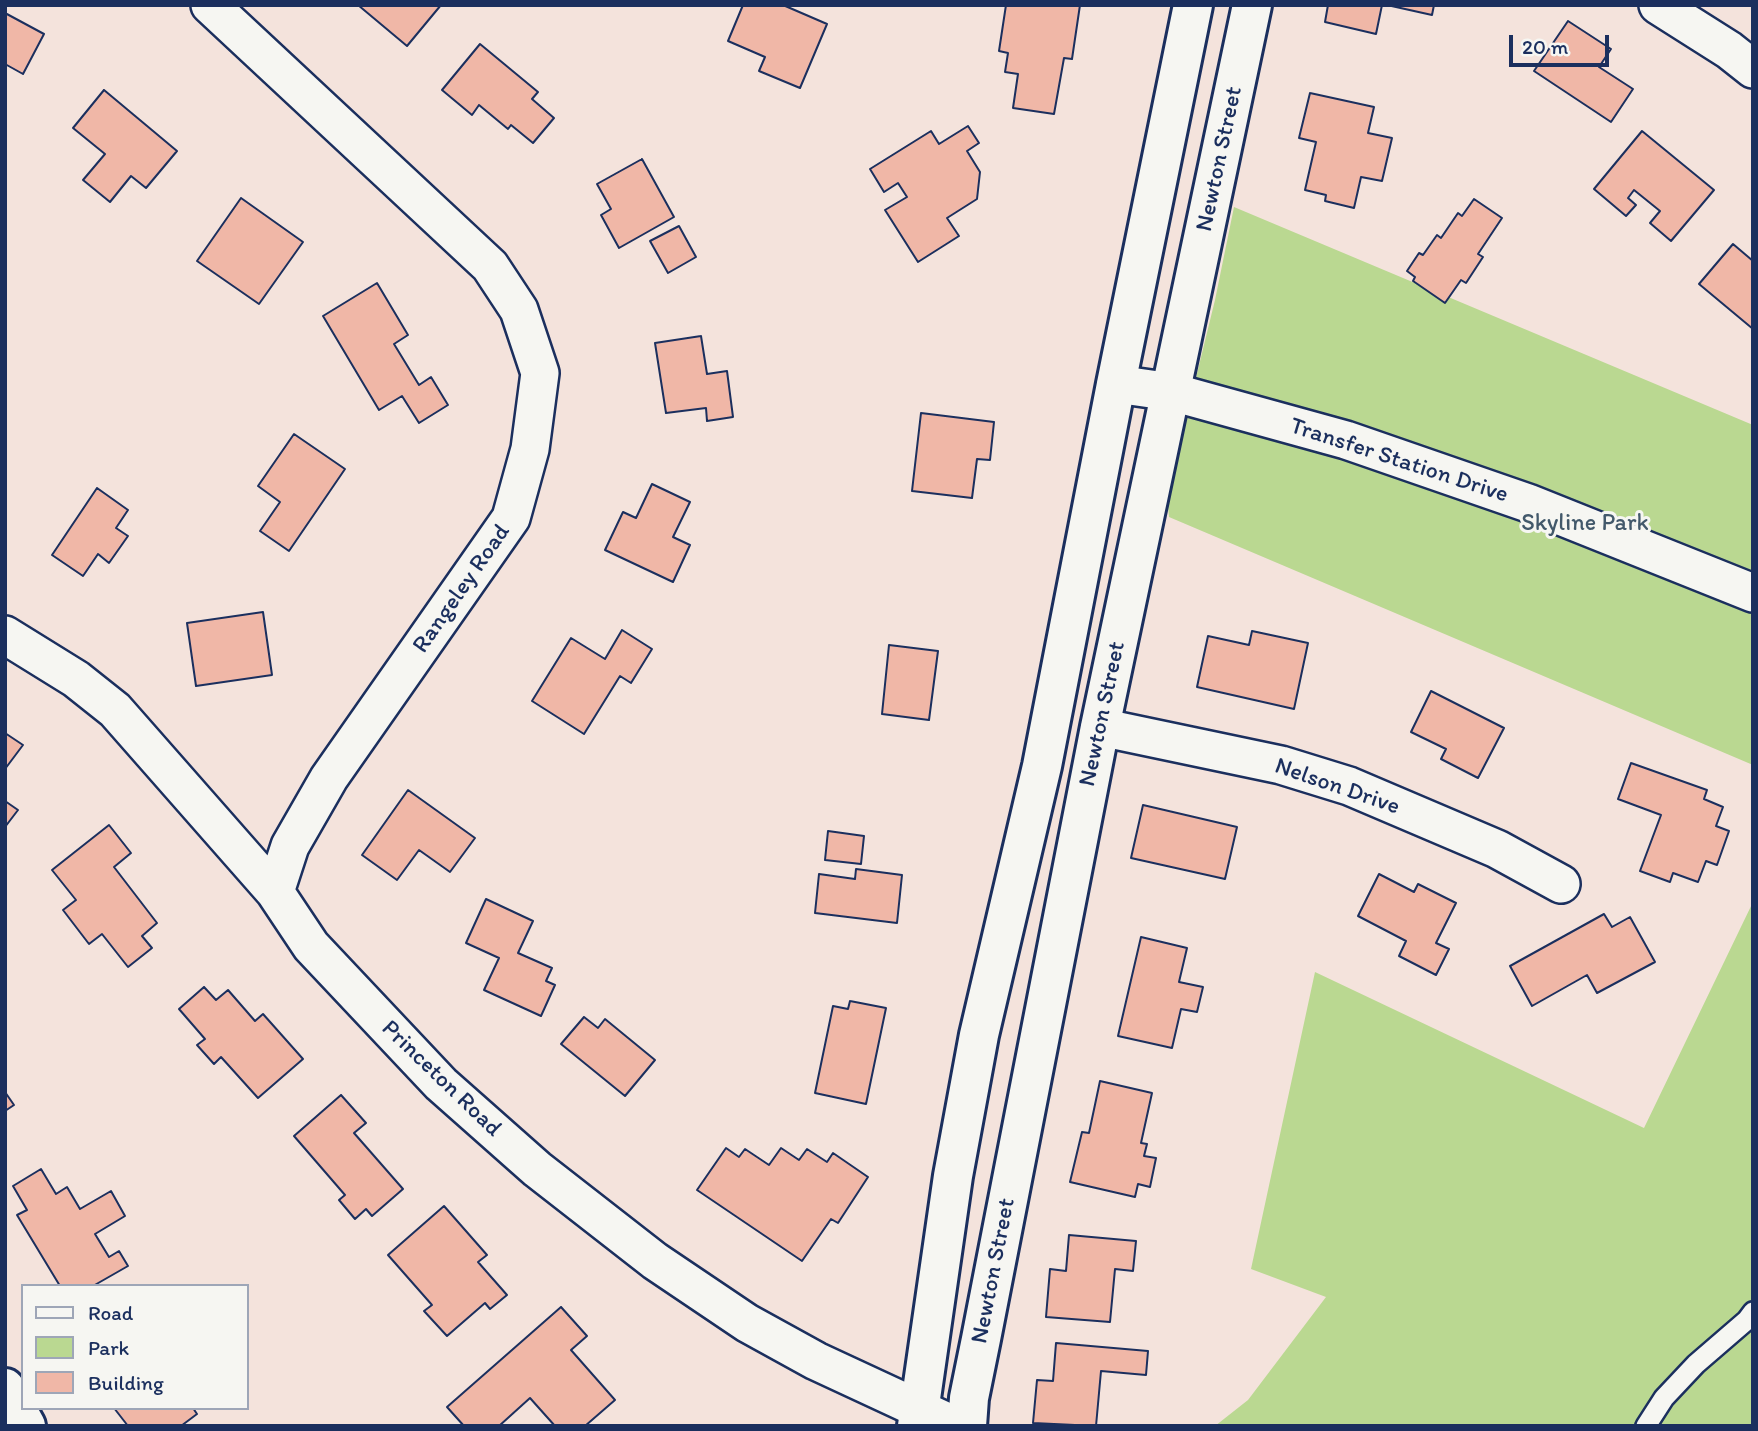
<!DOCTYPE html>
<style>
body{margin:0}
#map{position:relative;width:1758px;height:1431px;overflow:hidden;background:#f4e3dc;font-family:Itim,sans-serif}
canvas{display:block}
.frame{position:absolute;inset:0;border:7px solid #1b2f5e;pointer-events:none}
.legend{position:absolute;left:21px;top:1284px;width:228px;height:126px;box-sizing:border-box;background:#f6f6f2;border:2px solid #9ea6b7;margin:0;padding:9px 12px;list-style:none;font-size:21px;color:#1b2f5e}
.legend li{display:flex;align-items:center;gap:14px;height:35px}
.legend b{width:35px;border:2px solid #9ea6b7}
.scale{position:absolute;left:1509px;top:35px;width:100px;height:32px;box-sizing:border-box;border:4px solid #1b2f5e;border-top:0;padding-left:9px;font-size:21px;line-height:24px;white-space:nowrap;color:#1b2f5e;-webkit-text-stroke:5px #f6f6f2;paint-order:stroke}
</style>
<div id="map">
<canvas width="1758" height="1431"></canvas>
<div class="frame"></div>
<ul class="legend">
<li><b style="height:9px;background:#f6f6f2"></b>Road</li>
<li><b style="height:19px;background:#bad891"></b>Park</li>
<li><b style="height:19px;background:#f0b7a7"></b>Building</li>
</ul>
<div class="scale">20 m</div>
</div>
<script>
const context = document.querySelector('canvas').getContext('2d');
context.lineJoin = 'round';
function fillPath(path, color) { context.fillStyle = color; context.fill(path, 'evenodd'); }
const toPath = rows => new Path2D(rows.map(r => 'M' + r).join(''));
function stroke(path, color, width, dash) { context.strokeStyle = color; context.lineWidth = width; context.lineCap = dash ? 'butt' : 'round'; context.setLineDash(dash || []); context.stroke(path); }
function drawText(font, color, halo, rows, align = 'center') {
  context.font = font + ' Itim,sans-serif'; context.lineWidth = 6; context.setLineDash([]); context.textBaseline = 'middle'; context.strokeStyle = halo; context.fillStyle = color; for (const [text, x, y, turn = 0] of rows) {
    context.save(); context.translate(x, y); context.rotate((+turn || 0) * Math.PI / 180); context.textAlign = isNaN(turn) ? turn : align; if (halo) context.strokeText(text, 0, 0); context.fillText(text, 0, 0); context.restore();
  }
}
const green = toPath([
 [1234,207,1753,425,1753,765,1169,517,1167,496,1215,300],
 [1753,902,1753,1426,1215,1426,1248,1400,1326,1297,1251,1269,1315,972,1644,1128]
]);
const building = toPath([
 [358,5,441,5,407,46,358,5],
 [743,5,783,5,827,24,800,88,759,71,765,57,728,41,743,5],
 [1006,5,1080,5,1072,59,1064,58,1054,114,1013,108,1018,74,1005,72,1008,53,999,51,1006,5],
 [1328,5,1382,5,1376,34,1325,22,1328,5],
 [1387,5,1434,5,1432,15,1387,5],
 [5,13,44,34,23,74,5,64,5,13],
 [1568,21,1611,49,1599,67,1633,89,1611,122,1534,71,1568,21],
 [480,44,538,92,532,99,554,118,533,143,511,125,508,129,479,105,472,115,442,90,480,44],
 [104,90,177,151,146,188,131,176,110,202,83,180,105,154,73,128,104,90],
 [1310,93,1374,107,1368,133,1392,138,1382,181,1361,177,1354,208,1325,201,1326,195,1305,190,1316,142,1299,138,1310,93],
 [968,126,979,143,967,151,980,172,977,199,947,218,959,236,918,262,885,210,907,197,898,183,884,192,870,169,931,131,939,144,968,126],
 [1642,131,1714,190,1671,241,1650,223,1660,211,1634,190,1628,198,1636,205,1626,216,1594,189,1642,131],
 [642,159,674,217,619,248,601,215,611,209,597,184,642,159],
 [241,198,303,242,259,304,197,261,241,198],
 [1474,199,1502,218,1478,254,1483,257,1466,283,1461,280,1445,303,1413,281,1415,277,1407,271,1419,253,1423,255,1437,235,1441,238,1458,213,1462,216,1474,199],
 [679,226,696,257,668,273,650,241,679,226],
 [1733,244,1753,261,1753,329,1699,284,1733,244],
 [377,283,408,335,394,344,419,385,431,377,448,405,419,423,402,396,379,410,323,316,377,283],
 [701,336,707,374,727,371,733,417,707,421,706,408,666,413,655,343,701,336],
 [921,413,994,422,990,460,977,459,972,498,912,491,921,413],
 [294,434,345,469,289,551,260,531,280,502,258,486,294,434],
 [652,484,690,502,673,537,690,545,673,582,605,550,623,512,636,518,652,484],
 [97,488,128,510,116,528,128,536,109,563,98,554,83,576,52,555,97,488],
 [263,612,272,675,196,686,187,623,263,612],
 [622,630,652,649,631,683,620,676,584,734,532,701,571,638,605,659,622,630],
 [1252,631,1308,643,1294,709,1197,687,1208,636,1249,645,1252,631],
 [889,645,938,651,929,720,882,714,889,645],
 [1431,691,1504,728,1478,778,1441,759,1446,749,1411,732,1431,691],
 [5,733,23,745,5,769,5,733],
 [1631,763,1707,790,1704,799,1723,807,1716,826,1729,831,1717,865,1706,861,1698,882,1673,873,1670,882,1640,871,1661,815,1618,799,1631,763],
 [408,790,475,838,450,872,419,850,397,880,362,855,408,790],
 [5,801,18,810,5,827,5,801],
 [1143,805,1237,827,1225,879,1131,858,1143,805],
 [109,825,131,853,114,867,157,923,142,936,152,948,128,967,102,934,89,944,63,910,76,900,52,870,109,825],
 [828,831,864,836,861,864,825,860,828,831],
 [856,869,902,875,897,923,815,913,819,874,855,879,856,869],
 [1379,874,1414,892,1418,884,1456,903,1436,943,1449,949,1436,975,1399,956,1406,941,1358,916,1379,874],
 [486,899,533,921,518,953,552,968,546,981,555,985,541,1016,484,990,499,958,466,943,486,899],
 [1604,914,1612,927,1630,917,1655,962,1597,993,1587,975,1532,1006,1510,966,1604,914],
 [1141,937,1187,948,1179,982,1203,987,1197,1012,1181,1009,1172,1048,1118,1036,1141,937],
 [204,987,216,1000,228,990,255,1021,263,1014,303,1059,258,1098,221,1057,214,1064,197,1045,205,1039,179,1009,204,987],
 [850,1001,886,1008,866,1104,815,1093,833,1006,848,1009,850,1001],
 [584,1017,598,1028,605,1019,655,1060,625,1096,561,1044,584,1017],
 [1100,1081,1152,1093,1141,1143,1147,1144,1144,1156,1156,1158,1150,1187,1138,1184,1135,1197,1070,1182,1082,1132,1089,1133,1100,1081],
 [5,1092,14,1105,5,1111,5,1092],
 [341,1095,366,1123,354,1133,403,1189,372,1216,366,1209,355,1219,339,1200,345,1195,294,1136,341,1095],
 [726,1148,739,1157,745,1149,769,1165,781,1148,799,1160,807,1149,827,1162,833,1153,868,1177,838,1223,831,1219,802,1261,697,1190,726,1148],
 [41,1169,56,1194,67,1187,80,1209,111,1191,125,1216,95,1234,109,1257,119,1251,128,1266,93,1286,60,1286,17,1215,27,1210,13,1186,41,1169],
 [444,1206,487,1255,478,1262,507,1295,490,1309,485,1303,447,1336,424,1311,432,1305,388,1255,444,1206],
 [1069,1235,1136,1241,1133,1271,1115,1269,1110,1322,1046,1317,1050,1269,1066,1271,1069,1235],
 [561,1307,587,1336,571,1350,615,1400,585,1426,555,1426,530,1398,499,1426,464,1426,447,1407,561,1307],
 [1056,1343,1148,1351,1146,1375,1101,1371,1096,1426,1033,1423,1037,1380,1053,1381,1056,1343],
 [114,1408,193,1408,197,1414,181,1426,128,1426,114,1408]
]);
const service = toPath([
 [1646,1426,1664,1398,1696,1364,1747,1320,1753,1312]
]);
const minor = toPath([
 [210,5,490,266,519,310,540,373,530,449,511,518,329,778,290,846,275,892],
 [1658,5,1729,50,1753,69],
 [1116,384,1172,392,1346,440,1528,503,1753,593],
 [5,635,76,679,115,710,275,892,311,946,441,1084,537,1169,655,1261,747,1323,816,1361,956,1426],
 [1100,727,1281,765,1349,786,1497,849,1561,884]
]);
const secondary = toPath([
 [5,1388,26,1426],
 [917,1426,953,1176,979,1035,1042,766,1116,384,1193,5],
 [967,1426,969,1398,981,1339,1100,727,1252,5]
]);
const streetNames = [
 ["Newton Street",1220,159,-78],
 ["Transfer Station Drive",1399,461,18],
 ["Rangeley Road",462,589,-55],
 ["Newton Street",1103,714,-78],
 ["Nelson Drive",1337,787,19],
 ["Princeton Road",441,1079,44],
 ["Newton Street",994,1271,-79]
];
const parkNames = [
 ["Skyline Park",1585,524]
];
fillPath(green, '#bad891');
fillPath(building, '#f0b7a7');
stroke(building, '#1b2f5e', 2);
stroke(service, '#1b2f5e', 24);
stroke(minor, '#1b2f5e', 42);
stroke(secondary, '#1b2f5e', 44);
stroke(service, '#f6f6f2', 19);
stroke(minor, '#f6f6f2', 37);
stroke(secondary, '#f6f6f2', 38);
drawText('24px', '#1b2f5e', '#f6f6f2', streetNames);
drawText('24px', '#43596b', '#f6f6f2', parkNames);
</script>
